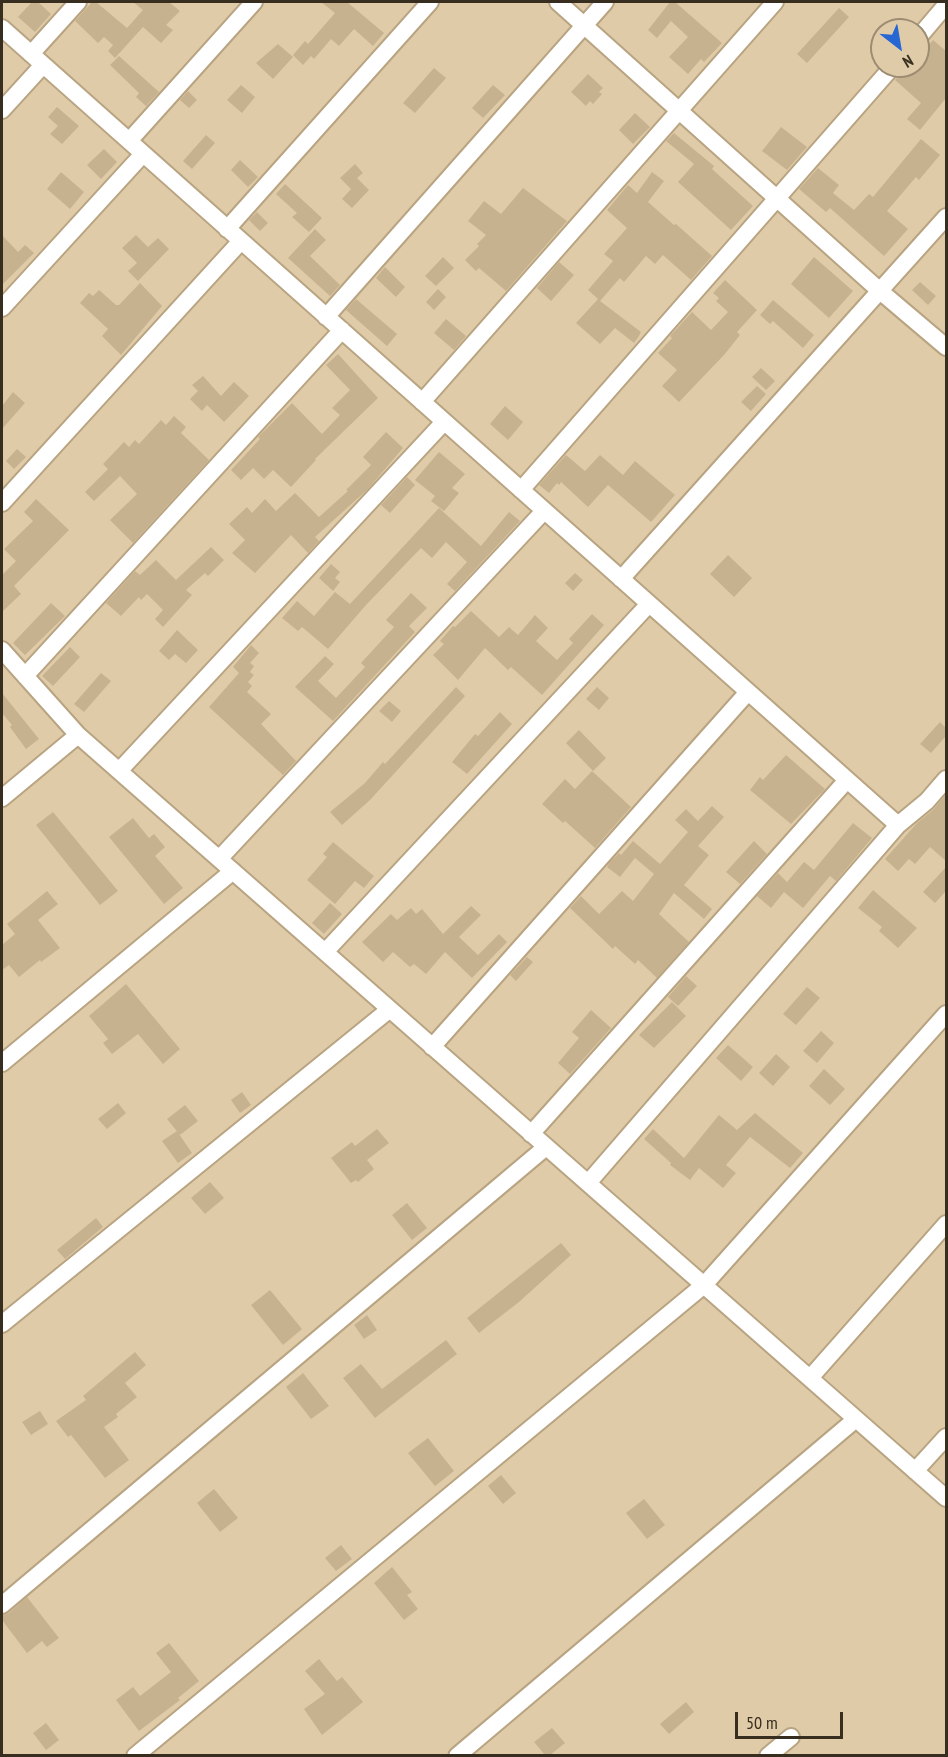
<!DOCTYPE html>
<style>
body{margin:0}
#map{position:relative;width:948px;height:1757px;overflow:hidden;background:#e0cba8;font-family:"PT Sans Narrow",sans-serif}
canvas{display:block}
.frame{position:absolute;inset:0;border:3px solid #372e20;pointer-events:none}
.north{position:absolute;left:870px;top:18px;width:60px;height:60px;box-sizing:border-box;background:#e0cba8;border:2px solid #9c8c72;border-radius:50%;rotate:149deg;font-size:16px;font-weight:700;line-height:24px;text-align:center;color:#372e20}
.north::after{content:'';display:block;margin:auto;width:21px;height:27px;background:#2767d4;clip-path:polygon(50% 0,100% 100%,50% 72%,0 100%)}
.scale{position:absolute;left:735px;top:1712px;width:108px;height:27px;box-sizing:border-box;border:3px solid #372e20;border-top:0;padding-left:8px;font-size:18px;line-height:21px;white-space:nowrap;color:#372e20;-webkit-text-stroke:4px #e0cba8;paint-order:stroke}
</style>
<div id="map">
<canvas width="948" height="1757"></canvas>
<div class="frame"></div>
<div class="north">N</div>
<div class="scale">50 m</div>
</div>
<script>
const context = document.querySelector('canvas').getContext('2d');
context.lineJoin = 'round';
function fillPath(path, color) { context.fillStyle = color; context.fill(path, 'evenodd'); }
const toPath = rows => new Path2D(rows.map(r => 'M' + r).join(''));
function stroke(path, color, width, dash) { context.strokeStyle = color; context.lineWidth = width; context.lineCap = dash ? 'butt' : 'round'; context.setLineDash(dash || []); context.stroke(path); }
const building = toPath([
 [32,2,38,2,51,14,35,32,18,17],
 [92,2,96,2,127,28,143,10,133,2,169,2,180,11,166,25,173,30,161,43,143,27,115,58,108,51,113,45,104,37,98,43,75,21],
 [321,2,347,2,384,33,373,46,354,29,339,46,331,39,314,59,311,56,303,65,293,55,305,41,308,44,335,13],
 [670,2,675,2,722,43,704,62,701,59,688,74,669,57,688,37,671,21,657,38,648,30],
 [839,8,849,17,807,63,797,54],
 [933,40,946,51,946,98,920,130,907,119,921,103,895,80,907,66,918,66,918,58],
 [278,44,293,57,273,79,256,63],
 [119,56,159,92,146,106,136,97,139,93,110,65],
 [434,68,446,78,415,113,403,103],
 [588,74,603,88,599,92,602,94,593,104,590,101,586,106,571,92],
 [241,85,255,97,242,113,227,100],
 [493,85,505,95,483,118,472,108],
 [188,91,197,100,189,108,180,100],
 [57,107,79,126,62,144,50,134,58,126,48,117],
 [635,113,650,127,633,144,619,130],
 [781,127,807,147,787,170,762,151],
 [674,133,714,166,712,169,753,206,731,230,678,182,694,164,666,141],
 [206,135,215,143,192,169,183,161],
 [921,139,940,155,919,180,916,177,887,211,908,229,884,256,830,208,826,212,799,189,818,168,839,185,833,193,854,210,869,194,873,197],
 [104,149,117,162,101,179,87,165],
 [240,160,258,177,248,187,231,170],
 [355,164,363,173,357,178,369,190,352,208,342,199,351,189,340,178],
 [61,172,84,192,70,209,47,189],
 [652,172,664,181,648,202,674,225,676,224,712,256,691,280,663,255,655,264,646,256,624,282,620,278,600,301,641,332,639,336,634,343,615,328,600,344,576,323,598,299,588,290,613,261,604,254,627,228,607,210,628,185,637,193],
 [285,184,322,218,309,232,292,217,297,213,276,194],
 [523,188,567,221,506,291,479,268,476,271,465,260,479,246,477,244,486,235,468,221,484,201,501,214],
 [257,212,268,223,260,231,249,220],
 [315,229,326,240,310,256,340,285,330,296,288,258],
 [2,235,18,252,25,245,34,253,2,285],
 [136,235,148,247,158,238,169,249,138,281,128,271,137,263,122,248],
 [443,257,454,268,436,286,425,276],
 [814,257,853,291,829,318,791,284],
 [559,262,574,275,551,301,537,288],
 [385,267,405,287,396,297,376,278],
 [725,280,757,310,737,332,740,335,724,355,679,402,662,386,677,370,658,353,672,338,670,336,692,312,711,330,728,312,716,301,719,298,713,293],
 [920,282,936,296,928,305,912,290],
 [140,283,162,306,121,355,102,336,108,329,80,303,89,293,93,296,99,290,116,305,119,305],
 [438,289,446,297,434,310,426,302],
 [356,299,397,334,387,346,346,310],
 [773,300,814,335,803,348,773,321,770,324,760,315],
 [446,319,466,336,454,350,434,333],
 [338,354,378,398,315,459,316,460,291,487,273,470,264,479,253,468,241,480,231,470,260,439,258,437,292,403,322,434,340,415,332,408,350,390,326,365],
 [761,368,775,381,766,390,752,377],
 [203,376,221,396,234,382,249,396,224,422,207,405,202,411,190,399,198,391,192,385],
 [757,386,766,394,751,411,741,402],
 [13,392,25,403,2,429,2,406],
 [505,406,523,422,508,440,490,424],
 [174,416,186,427,181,433,209,460,133,543,110,520,137,494,120,476,94,501,85,492,108,469,103,464,124,442,129,447,135,440,139,444,161,420,166,425],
 [386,432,403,448,368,489,315,537,319,541,308,553,291,535,255,573,232,553,245,540,229,524,247,507,252,513,265,499,276,511,295,493,319,517,348,491,346,490,371,465,363,457],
 [17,449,26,457,14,469,6,461],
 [439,452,465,474,452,488,459,493,444,511,431,501,435,496,415,480],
 [566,455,585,471,600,455,623,475,635,461,675,495,651,522,608,485,588,507,561,482,559,485,557,483,549,493,539,485],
 [407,477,415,485,390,513,381,505],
 [36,499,69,530,14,586,21,594,2,612,2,572,3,574,16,561,4,549,33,521,24,512],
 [439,508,481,546,509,512,520,521,455,591,447,584,467,562,446,542,432,558,421,548,366,605,328,649,302,627,298,631,282,618,297,601,314,616,335,592,350,604],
 [211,547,224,560,208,576,205,573,186,590,192,595,163,627,155,619,163,610,147,594,141,600,139,597,121,616,106,603,135,571,140,575,156,560,176,580],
 [728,555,752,578,734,597,710,574],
 [331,564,340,572,335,578,340,582,333,591,319,578],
 [575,573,583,580,573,591,565,583],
 [411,593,427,608,409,626,415,632,333,721,295,687,325,656,334,664,318,681,336,698,365,667,361,663,394,627,386,620],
 [51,603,65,616,25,655,13,643],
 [471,611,499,637,509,627,518,635,535,615,548,628,536,641,557,660,573,643,569,639,592,614,604,625,542,695,511,667,508,670,485,648,458,680,433,655,444,644,440,641,453,626,455,627],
 [177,630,198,650,186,663,175,654,169,660,159,651],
 [251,645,259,653,250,663,254,666,250,672,254,675,248,682,252,686,247,692,271,714,261,724,296,761,283,775,209,707,239,673,233,667],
 [70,647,80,657,53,686,42,676],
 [101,673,111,681,84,712,74,704],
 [456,687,465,696,370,800,342,825,330,812,365,783,383,762,385,764],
 [597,687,609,698,599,710,586,699],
 [2,693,39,739,26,749,10,727,12,725,2,713],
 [389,701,401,711,392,722,379,711],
 [500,712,512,724,467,774,452,762,475,734,478,736],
 [940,722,946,728,946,736,931,753,920,744],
 [579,730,606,758,593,771,566,743],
 [786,755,825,789,791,824,750,790,760,777,763,780],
 [592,771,631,807,595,848,565,821,563,823,542,804,565,779,575,789],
 [946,794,946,861,930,847,915,864,909,859,898,871,885,859,917,823,934,809],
 [712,806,724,817,698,846,709,855,684,885,712,909,704,919,674,893,659,914,689,942,657,978,638,960,635,964,615,946,613,949,570,908,581,896,599,914,622,891,633,901,654,874,635,858,620,877,607,867,610,862,619,853,621,855,633,841,660,864,688,832,675,820,686,809,698,821],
 [53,812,118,891,100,905,36,825],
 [133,818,149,838,154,834,165,847,155,856,183,888,164,904,109,837],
 [853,823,872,838,836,881,830,876,803,908,784,892,771,908,757,896,778,873,787,882,804,862,814,870],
 [754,841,767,854,740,884,726,872],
 [333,842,374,876,364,888,355,881,335,904,307,880,327,857,323,854],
 [946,867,946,891,935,903,923,892],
 [873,890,917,928,898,948,879,931,882,927,858,908],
 [47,891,58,904,38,920,60,948,41,962,40,960,19,977,9,965,2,970,2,945,15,934,7,924],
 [330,903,342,914,324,934,312,923],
 [471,906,481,915,459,937,478,955,499,934,507,942,472,978,445,952,426,974,414,964,410,967,393,952,383,962,362,942,391,914,397,920,411,908,416,914,422,909,443,934],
 [527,957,533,962,516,981,510,975],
 [686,976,697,986,678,1006,668,997],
 [126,984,180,1049,163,1064,138,1034,112,1054,103,1043,108,1039,89,1016],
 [807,987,820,998,796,1025,783,1014],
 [672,1002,686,1016,654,1048,639,1035],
 [591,1010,611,1028,570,1074,558,1063,579,1038,572,1032],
 [821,1031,834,1043,817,1063,803,1051],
 [728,1045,753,1067,741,1081,716,1058],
 [776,1054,790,1067,773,1086,759,1073],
 [824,1069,845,1089,830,1105,809,1086],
 [242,1092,251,1105,240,1113,231,1100],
 [118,1103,126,1113,107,1129,98,1119],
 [185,1105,198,1121,180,1135,167,1119],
 [755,1113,803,1153,790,1168,750,1137,726,1165,736,1173,723,1188,699,1168,690,1180,670,1165,671,1163,644,1139,653,1129,684,1158,719,1115,737,1130],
 [377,1129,389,1143,367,1160,374,1169,358,1182,356,1180,351,1183,331,1158,352,1142,355,1146],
 [177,1131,192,1153,178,1163,162,1141],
 [210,1182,224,1198,205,1214,191,1198],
 [407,1203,427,1228,412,1240,392,1215],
 [96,1218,103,1227,65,1259,57,1250],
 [561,1243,571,1255,519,1302,479,1333,467,1318],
 [270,1290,302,1329,283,1345,251,1305],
 [367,1315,377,1330,364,1339,354,1325],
 [446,1340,457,1354,375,1418,343,1378,361,1364,382,1389],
 [135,1352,146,1365,125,1383,137,1397,116,1414,118,1417,104,1427,129,1460,105,1478,71,1435,68,1437,56,1421,86,1400,83,1396],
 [303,1373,329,1406,311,1419,286,1387],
 [40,1411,48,1424,31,1435,22,1422],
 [428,1438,454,1471,435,1486,408,1453],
 [501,1475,516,1493,503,1504,488,1486],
 [214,1489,238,1518,220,1532,197,1503],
 [644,1499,665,1525,647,1539,626,1513],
 [341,1545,352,1559,336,1571,325,1558],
 [392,1567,412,1592,407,1595,418,1609,404,1620,374,1583],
 [27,1597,59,1638,47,1647,42,1641,27,1653,2,1620,2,1616,9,1613],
 [169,1643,199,1681,178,1698,180,1700,139,1731,116,1700,133,1687,140,1696,171,1672,156,1653],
 [319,1659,337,1681,342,1677,363,1702,322,1735,304,1709,325,1694,305,1671],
 [686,1702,694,1712,669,1734,660,1724],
 [46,1723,59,1740,46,1750,33,1733],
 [552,1728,565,1743,550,1755,545,1755,534,1742]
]);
const minor = toPath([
 [558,2,880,291,946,347],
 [2,28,898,825],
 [918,38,946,5],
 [31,54,78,2],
 [2,110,43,65],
 [129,141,254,2],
 [227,229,430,2],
 [2,308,143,154],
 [326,317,605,2],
 [422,402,775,2],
 [521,490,893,66],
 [2,503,241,241],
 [621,579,946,217],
 [2,650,78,735,946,1498],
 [25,676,342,330],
 [119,771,444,422],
 [2,798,78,735],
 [219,859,544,511],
 [325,952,649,604],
 [432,1047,748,692],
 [2,1063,233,871],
 [531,1134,847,780],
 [588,1183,898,825,927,801,946,779],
 [2,1324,390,1009],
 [810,1378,946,1224],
 [915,1471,946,1437],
 [2,1605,546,1147],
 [135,1756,704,1285,946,1014],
 [457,1756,856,1419],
 [768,1756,791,1737]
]);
fillPath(building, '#c7b28f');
stroke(minor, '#b9a482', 20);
stroke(minor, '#fff', 16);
</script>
